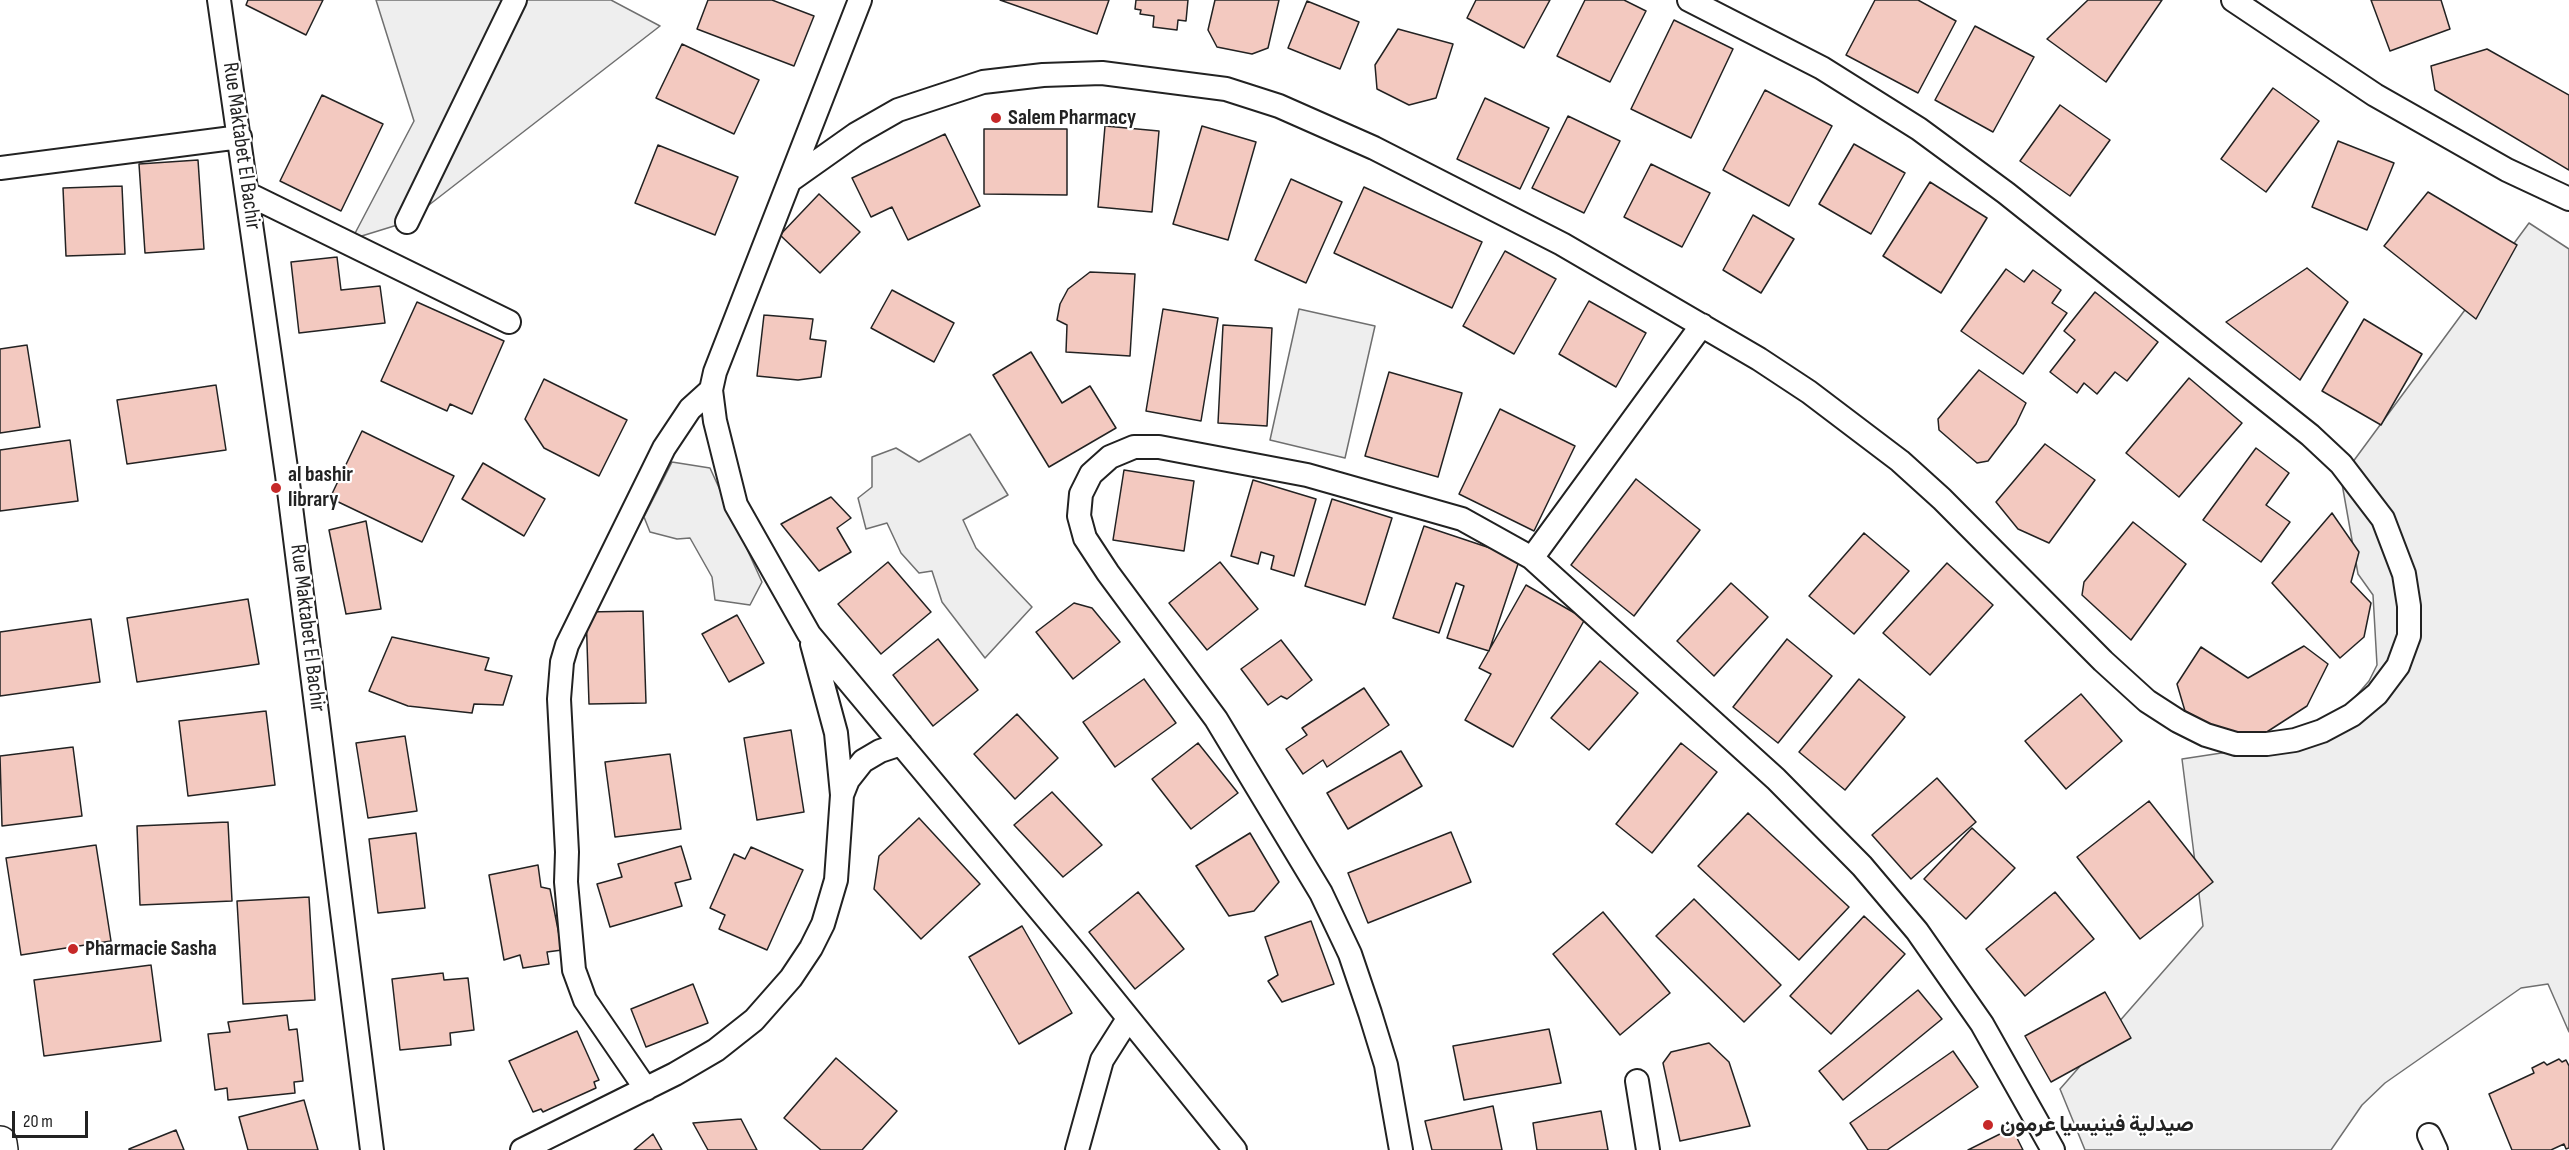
<!DOCTYPE html>
<meta charset="utf-8">
<style>
body{margin:0}
#map{position:relative;width:2569px;height:1150px;overflow:hidden;background:#fff;font-family:"Sofia Sans Condensed",sans-serif}
canvas{display:block}
.scale{position:absolute;left:12px;top:1111px;width:76px;height:27px;box-sizing:border-box;border:3px solid #222;border-top:0;padding-left:8px;font-size:18px;line-height:21px;white-space:nowrap;color:#222;-webkit-text-stroke:4px #fff;paint-order:stroke}
</style>
<div id="map">
<canvas width="2569" height="1150"></canvas>
<div class="scale">20 m</div>
</div>
<script>
const context = document.querySelector('canvas').getContext('2d');
context.lineJoin = 'round';
function fillPath(path, color) { context.fillStyle = color; context.fill(path, 'evenodd'); }
const toPath = rows => new Path2D(rows.map(r => 'M' + r).join(''));
function stroke(path, color, width, dash) { context.strokeStyle = color; context.lineWidth = width; context.lineCap = dash ? 'butt' : 'round'; context.setLineDash(dash || []); context.stroke(path); }
function drawText(font, color, halo, rows, align = 'center') {
  context.font = font + ' "Sofia Sans Condensed",Vazirmatn,sans-serif'; context.lineWidth = 4.5; context.setLineDash([]); context.textBaseline = 'middle'; context.strokeStyle = halo; context.fillStyle = color; for (const [text, x, y, turn = 0] of rows) {
    context.save(); context.translate(x, y); context.rotate((+turn || 0) * Math.PI / 180); context.textAlign = isNaN(turn) ? turn : align; if (halo) context.strokeText(text, 0, 0); context.fillText(text, 0, 0); context.restore();
  }
}
const green = toPath([
 [376,0,611,0,660,26,407,222,352,239,414,121,376,0],
 [2529,223,2569,249,2569,1032,2548,984,2521,988,2385,1083,2362,1105,2331,1150,2085,1150,2060,1089,2203,926,2182,759,2320,738,2369,681,2377,665,2373,595,2358,574,2341,478,2529,223],
 [1299,309,1375,326,1345,458,1270,440,1299,309],
 [970,434,1008,495,963,520,976,548,1032,607,985,658,942,602,932,571,919,573,901,553,887,523,866,529,858,498,872,487,872,457,896,448,919,462,970,434],
 [672,462,710,468,762,582,750,605,715,600,712,577,690,538,677,539,650,532,644,517,672,462]
]);
const building = toPath([
 [248,0,323,0,306,35,246,5,248,0],
 [708,0,772,0,814,16,794,66,697,29,708,0],
 [1000,0,1109,0,1097,34,1000,0],
 [1136,0,1188,0,1186,21,1178,20,1177,30,1153,27,1154,16,1140,14,1141,10,1135,9,1136,0],
 [1215,0,1279,0,1268,48,1252,54,1217,47,1208,30,1215,0],
 [1476,0,1550,0,1524,48,1467,18,1476,0],
 [1585,0,1624,0,1646,11,1610,82,1557,56,1585,0],
 [1875,0,1918,0,1956,21,1918,93,1846,55,1875,0],
 [2088,0,2162,0,2106,82,2047,39,2088,0],
 [2371,0,2441,0,2450,29,2390,51,2371,0],
 [1307,1,1359,22,1340,69,1288,48,1307,1],
 [1674,20,1733,49,1691,138,1631,109,1674,20],
 [1975,26,2034,57,1993,132,1935,100,1975,26],
 [1398,29,1453,44,1436,98,1409,105,1377,89,1375,65,1398,29],
 [682,44,759,80,734,134,656,98,682,44],
 [2487,49,2569,95,2569,170,2435,90,2431,66,2487,49],
 [2273,88,2319,121,2266,192,2221,159,2273,88],
 [1765,90,1832,126,1789,206,1723,170,1765,90],
 [322,95,383,124,341,211,280,181,322,95],
 [1485,98,1549,128,1520,189,1457,159,1485,98],
 [2060,105,2110,140,2070,196,2020,161,2060,105],
 [1568,116,1620,141,1584,213,1532,188,1568,116],
 [1105,126,1159,131,1152,212,1098,207,1105,126],
 [1202,126,1256,142,1228,240,1173,224,1202,126],
 [984,129,1067,129,1067,195,984,194,984,129],
 [945,134,980,206,908,240,892,207,871,217,852,178,945,134],
 [2338,141,2394,163,2367,230,2312,207,2338,141],
 [1854,144,1905,173,1871,234,1819,204,1854,144],
 [658,145,738,177,715,235,635,203,658,145],
 [198,160,204,249,145,253,139,164,198,160],
 [1651,164,1710,193,1682,247,1624,217,1651,164],
 [1291,179,1342,202,1306,283,1255,260,1291,179],
 [1930,182,1987,218,1941,293,1883,256,1930,182],
 [122,186,125,254,66,256,63,188,122,186],
 [1364,187,1482,242,1452,308,1334,253,1364,187],
 [2428,192,2517,245,2476,319,2384,246,2428,192],
 [819,194,860,232,820,273,780,235,819,194],
 [1753,215,1794,239,1761,293,1723,270,1753,215],
 [1505,251,1556,279,1514,354,1463,326,1505,251],
 [337,257,341,290,380,286,385,323,299,333,291,262,337,257],
 [2307,268,2348,302,2300,380,2226,322,2307,268],
 [2006,269,2024,282,2033,270,2061,290,2052,303,2067,313,2023,374,1961,331,2006,269],
 [1090,272,1135,274,1130,356,1066,352,1067,325,1057,320,1060,304,1068,289,1090,272],
 [892,290,954,323,934,362,871,328,892,290],
 [2095,292,2158,342,2127,381,2115,372,2097,394,2084,383,2077,393,2050,372,2075,340,2064,331,2095,292],
 [1589,301,1646,333,1616,387,1559,354,1589,301],
 [417,302,504,341,472,414,450,404,447,411,381,381,417,302],
 [1163,309,1218,318,1201,421,1146,411,1163,309],
 [764,315,813,319,810,339,826,341,821,377,798,380,757,376,764,315],
 [2364,319,2422,354,2381,425,2322,391,2364,319],
 [1223,325,1272,328,1267,426,1218,423,1223,325],
 [27,345,40,427,0,433,0,349,27,345],
 [1031,352,1062,403,1090,386,1116,428,1049,467,993,375,1031,352],
 [1979,370,2026,403,2016,424,1988,461,1977,463,1939,430,1938,419,1979,370],
 [1389,372,1462,393,1438,477,1365,456,1389,372],
 [2189,378,2242,423,2179,497,2126,453,2189,378],
 [544,379,627,420,599,476,544,448,525,419,544,379],
 [216,385,226,450,127,464,117,400,216,385],
 [1500,409,1575,446,1534,531,1459,494,1500,409],
 [362,431,454,476,422,542,330,498,362,431],
 [70,440,78,501,0,511,0,450,70,440],
 [2045,444,2095,480,2049,543,2018,529,1996,502,2045,444],
 [2256,448,2289,473,2266,505,2290,522,2261,562,2203,520,2256,448],
 [483,463,545,499,524,536,462,499,483,463],
 [1124,470,1194,481,1184,551,1113,540,1124,470],
 [1636,479,1700,530,1634,616,1571,565,1636,479],
 [1253,480,1316,499,1294,576,1271,569,1274,556,1261,552,1258,564,1231,556,1253,480],
 [831,497,851,518,837,528,851,552,819,571,781,524,831,497],
 [1332,499,1392,518,1365,605,1305,586,1332,499],
 [2332,513,2359,552,2351,582,2371,603,2364,637,2340,658,2272,583,2332,513],
 [366,521,381,609,346,614,329,530,366,521],
 [2133,522,2186,564,2131,640,2082,595,2084,582,2133,522],
 [1424,526,1520,558,1489,651,1447,638,1464,586,1456,583,1439,633,1393,618,1424,526],
 [1864,533,1909,571,1854,634,1809,596,1864,533],
 [888,562,931,612,881,654,838,604,888,562],
 [1220,562,1258,609,1207,650,1169,603,1220,562],
 [1947,563,1993,605,1930,675,1883,633,1947,563],
 [1731,583,1768,617,1714,676,1677,641,1731,583],
 [1526,585,1585,619,1513,747,1465,720,1491,674,1479,668,1526,585],
 [248,599,259,664,137,682,127,618,248,599],
 [1074,603,1092,608,1120,642,1073,679,1036,632,1074,603],
 [643,611,646,703,589,704,586,612,643,611],
 [737,615,764,663,729,682,702,634,737,615],
 [91,619,100,682,0,696,0,632,91,619],
 [392,637,489,658,485,670,512,676,503,705,474,704,472,713,408,706,369,691,392,637],
 [938,639,978,690,933,726,893,675,938,639],
 [1787,639,1832,676,1778,743,1733,707,1787,639],
 [1281,640,1312,680,1287,699,1281,696,1268,705,1241,669,1281,640],
 [2304,646,2328,664,2307,706,2259,737,2225,733,2185,711,2177,684,2201,647,2248,678,2304,646],
 [1600,661,1638,693,1589,750,1551,718,1600,661],
 [1144,679,1176,723,1115,767,1083,722,1144,679],
 [1859,679,1905,717,1845,790,1799,752,1859,679],
 [1364,688,1389,725,1327,767,1323,760,1303,774,1286,749,1307,735,1302,728,1364,688],
 [2081,694,2122,741,2066,789,2025,741,2081,694],
 [266,711,275,785,188,796,179,721,266,711],
 [1017,714,1058,758,1015,799,974,754,1017,714],
 [791,730,804,812,757,820,744,738,791,730],
 [405,736,417,811,368,818,356,743,405,736],
 [1198,743,1238,793,1191,829,1152,779,1198,743],
 [1681,743,1717,772,1652,853,1616,824,1681,743],
 [73,747,82,816,2,826,0,756,73,747],
 [1401,751,1422,786,1348,829,1327,793,1401,751],
 [670,754,681,829,615,837,605,762,670,754],
 [1937,778,1976,822,1911,879,1872,835,1937,778],
 [1052,792,1102,845,1063,877,1014,825,1052,792],
 [2149,801,2213,882,2140,939,2077,857,2149,801],
 [1748,813,1849,907,1799,960,1698,866,1748,813],
 [919,818,980,884,921,939,874,889,879,856,919,818],
 [228,822,232,901,140,905,137,826,228,822],
 [1972,828,2015,868,1966,919,1924,879,1972,828],
 [1451,832,1471,882,1368,923,1348,873,1451,832],
 [416,833,425,908,378,913,369,839,416,833],
 [1250,833,1279,882,1254,911,1229,916,1196,866,1250,833],
 [96,845,111,941,21,955,6,858,96,845],
 [681,846,691,879,675,883,682,906,610,927,597,884,622,877,618,864,681,846],
 [751,847,803,870,767,950,719,929,725,915,710,908,734,854,745,859,751,847],
 [538,865,541,887,550,889,562,950,547,952,549,964,523,968,520,955,504,960,489,875,538,865],
 [1138,892,1184,949,1135,989,1089,932,1138,892],
 [2055,892,2094,939,2025,996,1986,949,2055,892],
 [309,897,315,1000,243,1004,237,901,309,897],
 [1694,899,1781,985,1744,1022,1656,936,1694,899],
 [1603,912,1670,993,1620,1035,1553,954,1603,912],
 [1864,916,1905,954,1831,1034,1790,996,1864,916],
 [1311,921,1334,984,1282,1002,1268,981,1278,975,1265,937,1311,921],
 [1022,926,1072,1013,1019,1044,969,957,1022,926],
 [151,965,161,1041,44,1056,34,980,151,965],
 [443,973,444,980,468,978,474,1030,450,1033,451,1045,400,1050,392,979,443,973],
 [693,984,708,1023,646,1047,631,1009,693,984],
 [1918,990,1942,1019,1843,1100,1819,1071,1918,990],
 [2105,992,2131,1038,2051,1082,2025,1036,2105,992],
 [287,1015,289,1030,297,1029,303,1081,294,1082,295,1093,228,1100,227,1088,215,1090,208,1034,230,1032,228,1022,287,1015],
 [1549,1029,1561,1083,1464,1100,1453,1046,1549,1029],
 [577,1031,599,1080,594,1082,596,1088,543,1112,541,1109,533,1112,509,1061,577,1031],
 [1709,1043,1729,1062,1750,1126,1680,1141,1663,1063,1671,1052,1709,1043],
 [1953,1051,1978,1087,1887,1150,1868,1150,1850,1123,1953,1051],
 [836,1058,897,1111,862,1150,821,1150,784,1118,836,1058],
 [2559,1059,2562,1062,2566,1060,2569,1066,2569,1148,2566,1149,2564,1144,2551,1150,2512,1150,2489,1094,2534,1073,2532,1068,2544,1062,2547,1065,2559,1059],
 [304,1100,318,1150,248,1150,239,1117,304,1100],
 [1493,1106,1502,1150,1432,1150,1425,1121,1493,1106],
 [1601,1111,1608,1150,1537,1150,1533,1123,1601,1111],
 [741,1119,757,1150,708,1150,693,1123,741,1119],
 [2012,1128,2023,1150,1968,1150,2012,1128],
 [176,1130,184,1150,129,1150,129,1149,176,1130],
 [653,1134,662,1150,634,1150,653,1134]
]);
const minor = toPath([
 [219,0,287,475,372,1150],
 [860,0,715,372,711,390,715,421,736,505,809,634,1079,957,1235,1150],
 [2233,0,2375,95,2507,170,2569,199],
 [0,168,240,137],
 [791,180,856,134,898,110,983,82,1043,75,1102,73,1226,89,1279,106,1374,148,1562,244,1759,359,1809,392,1900,461,1942,499,2103,661,2147,701,2178,721,2206,735,2236,744,2267,744,2295,740,2322,731,2352,715,2377,694,2398,666,2409,636,2409,606,2404,574,2383,519,2341,464,2310,435,2006,193,1919,129,1822,68,1689,0],
 [248,194,509,322],
 [407,222,515,0],
 [1532,558,1702,325],
 [842,795,848,780,863,761,880,751,901,744],
 [1637,1081,1648,1150],
 [646,1089,585,1000,574,970,566,882,567,852,559,699,562,662,567,645,664,448,690,409,711,390],
 [2429,1135,2436,1150],
 [522,1150,675,1074,716,1050,754,1020,791,978,811,948,823,924,836,880,842,795,836,733,812,644],
 [1077,1150,1102,1060,1128,1019],
 [1401,1150,1386,1065,1370,1013,1350,954,1321,893,1216,719,1108,573,1085,538,1079,516,1081,494,1091,474,1110,457,1134,447,1159,447,1307,475,1462,519,1532,558,1776,779,1862,866,1917,931,1982,1024,2053,1150]
]);
const primary = toPath([
 [0,1143,1,1150]
]);
const markers = [
 [996,118,6,"#c62828"],
 [276,488,6,"#c62828"],
 [73,949,6,"#c62828"],
 [1988,1125,6,"#c62828"]
];
const poiNames = [
 ["Salem Pharmacy",1008,118],
 ["al bashir",288,475],
 ["library",288,500],
 ["Pharmacie Sasha",85,949],
 ["صيدلية فينيسيا عرمون",2000,1125]
];
const streetNames = [
 ["Rue Maktabet El Bachir",241,146,82],
 ["Rue Maktabet El Bachir",307,628,83]
];
fillPath(green, '#eee');
stroke(green, '#6f6f6f', 1.5);
fillPath(building, '#f3c9c0');
stroke(building, '#222', 1.5);
stroke(minor, '#222', 26);
stroke(primary, '#222', 36);
stroke(minor, '#fff', 22);
stroke(primary, '#fff', 33);
for (const [x, y, r, color] of markers) { const dot = new Path2D(); dot.arc(x, y, r, 0, 2 * Math.PI); context.fillStyle = color; context.fill(dot); stroke(dot, '#fff', 2); }
drawText('bold 22px', '#222', '#fff', poiNames, 'left');
drawText('22px', '#222', '#fff', streetNames);
</script>
